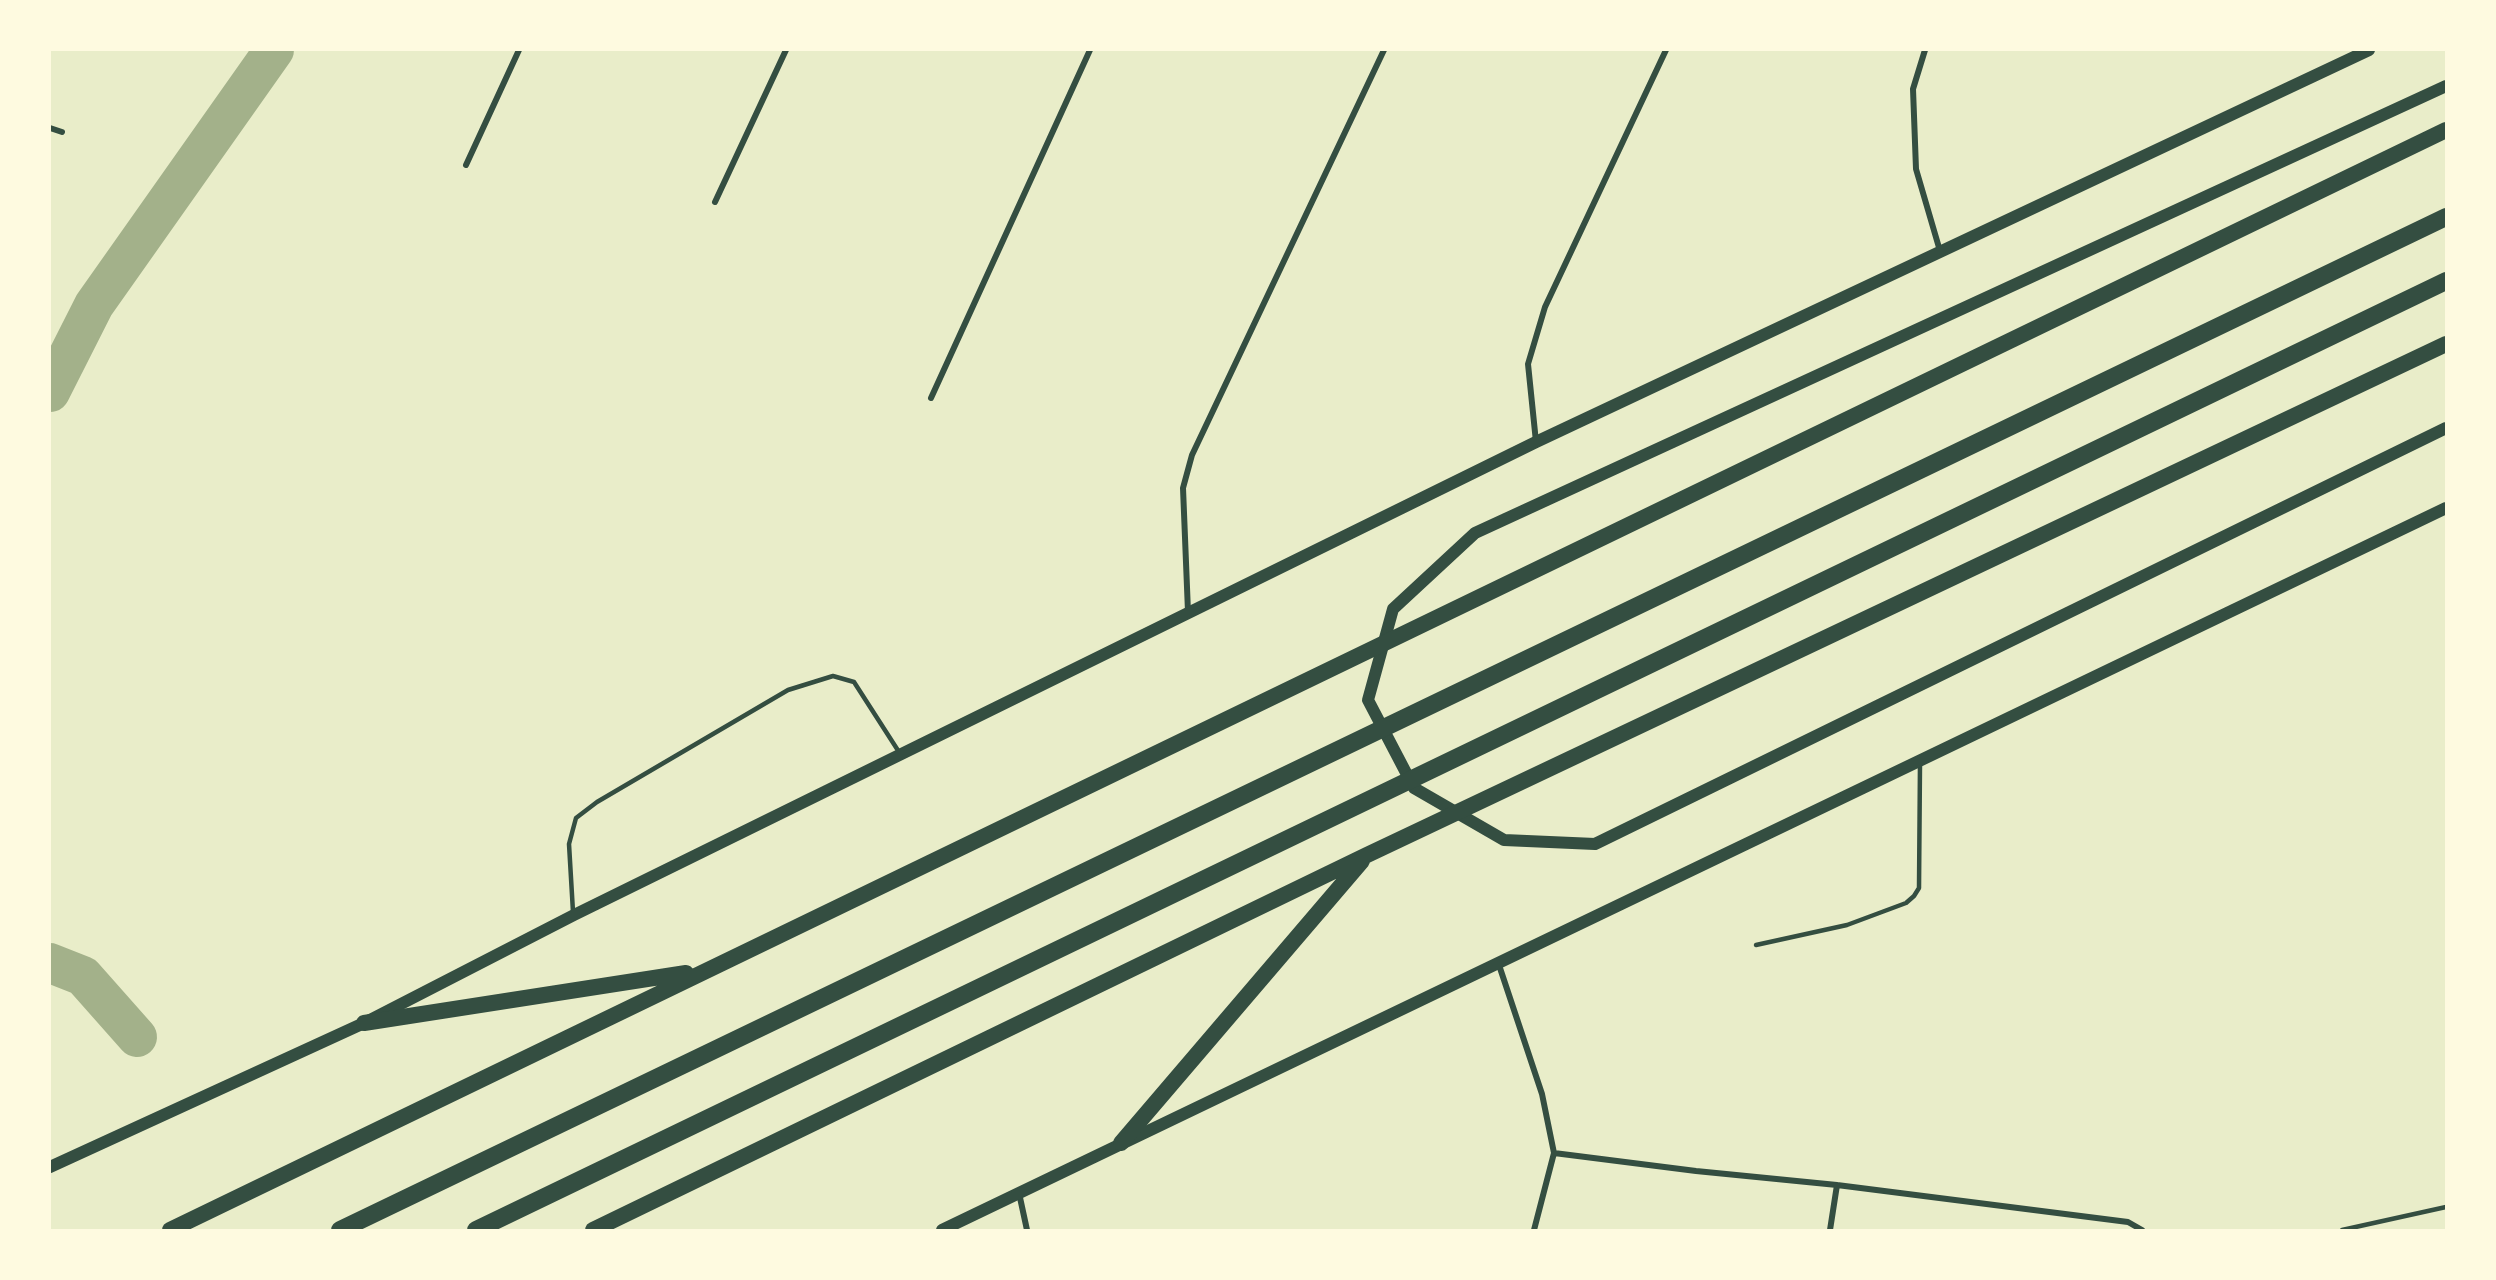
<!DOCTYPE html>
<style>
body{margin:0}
#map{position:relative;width:2496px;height:1280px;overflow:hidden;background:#e9edc9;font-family:Manrope,sans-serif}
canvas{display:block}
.frame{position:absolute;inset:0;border:51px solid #fefae0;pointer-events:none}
</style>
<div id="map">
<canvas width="2496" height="1280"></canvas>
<div class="frame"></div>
</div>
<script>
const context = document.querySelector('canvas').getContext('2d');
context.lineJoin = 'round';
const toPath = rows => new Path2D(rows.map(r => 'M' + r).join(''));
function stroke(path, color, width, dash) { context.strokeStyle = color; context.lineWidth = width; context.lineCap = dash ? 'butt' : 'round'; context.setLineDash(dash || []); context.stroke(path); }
const canal = toPath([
 [50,392,94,305,274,50],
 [50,963,83,976,137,1037]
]);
const service = toPath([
 [573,912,569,844,576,818,597,802,788,690,833,676,854,682,899,752],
 [1756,945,1847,925,1906,903,1914,896,1919,888,1920,763],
 [2342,1230,2446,1207]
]);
const minor = toPath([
 [1925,50,1913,89,1916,169,1940,251],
 [50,128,62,132],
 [466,165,519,50],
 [715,202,786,50],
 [931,398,1090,50],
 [1536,442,1528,364,1545,307,1666,50],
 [1188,612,1183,488,1192,455,1384,50],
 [1499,965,1542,1094,1554,1153,1534,1230],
 [1554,1153,1696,1171,1837,1185,2128,1222,2142,1230],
 [1019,1193,1027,1230],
 [1830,1230,1837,1185]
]);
const secondary = toPath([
 [2446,86,1475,533,1393,609,1368,700,1414,788,1504,840,1595,844,2446,428],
 [50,1167,364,1023,574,915,1536,442,2369,50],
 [942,1230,2446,508]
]);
const trunk = toPath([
 [364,1023,686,973],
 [1121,1143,1362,861],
 [170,1230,2446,130],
 [593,1230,1367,855,2446,344]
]);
const motorway = toPath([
 [340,1230,2446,217],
 [476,1230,2446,281]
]);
stroke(canal, '#a3b18a', 40);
stroke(service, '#344e41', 4.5);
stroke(minor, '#344e41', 6);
stroke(secondary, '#344e41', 12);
stroke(trunk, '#344e41', 16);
stroke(motorway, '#344e41', 18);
</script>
